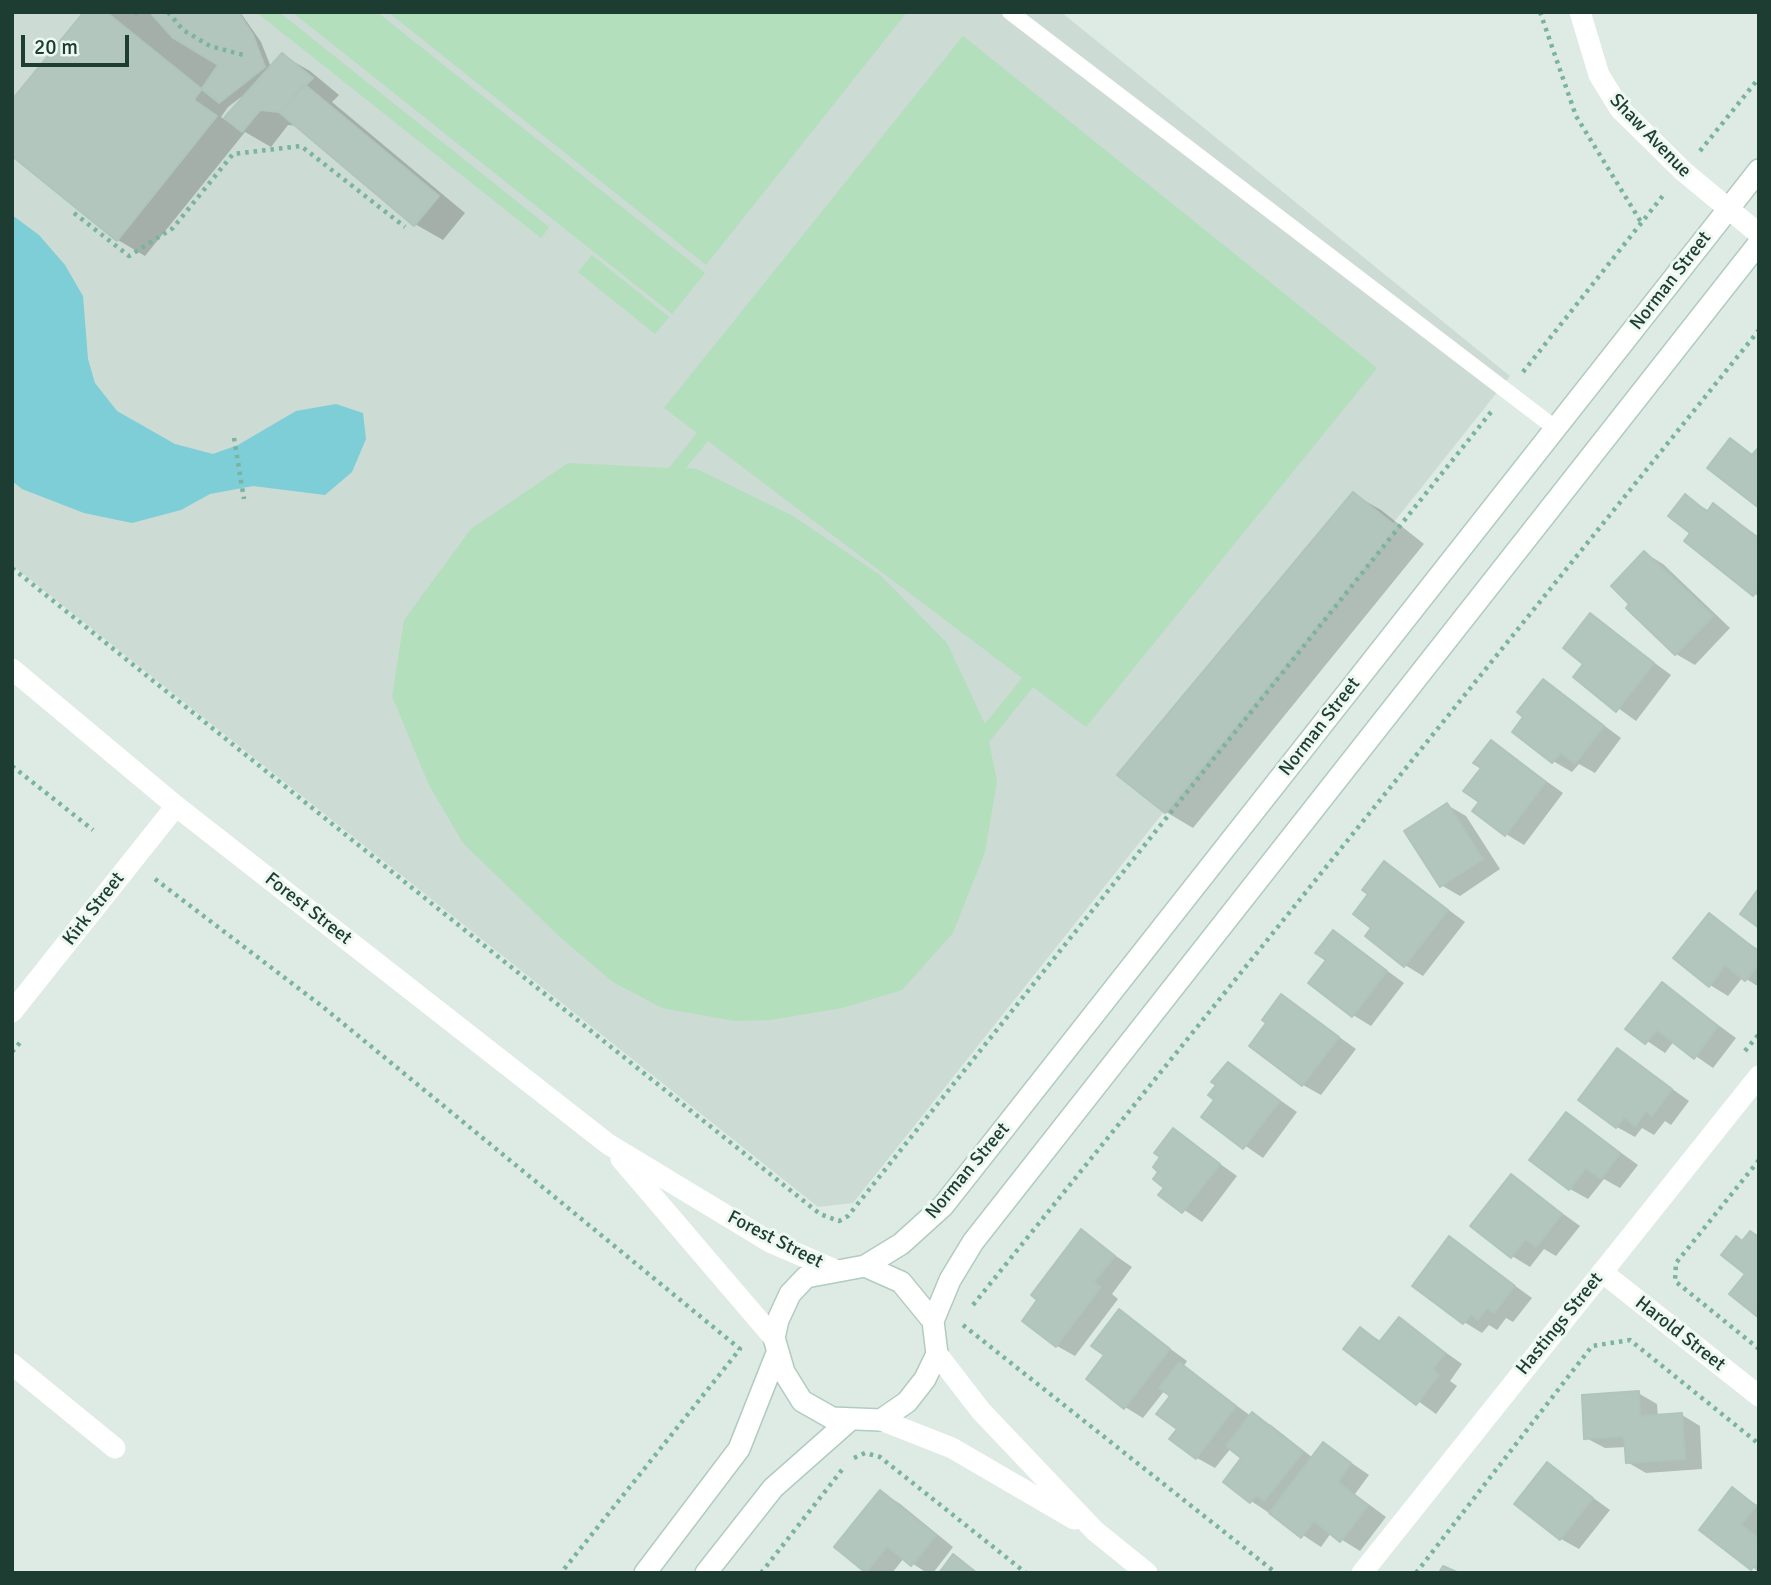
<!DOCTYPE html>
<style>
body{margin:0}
#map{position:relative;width:1771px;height:1585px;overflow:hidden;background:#ddebe4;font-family:Signika,sans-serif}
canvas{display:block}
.frame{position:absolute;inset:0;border:14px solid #1d3c32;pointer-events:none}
.scale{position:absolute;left:21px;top:35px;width:108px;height:32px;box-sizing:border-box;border:4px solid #1d3c32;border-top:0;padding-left:9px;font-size:21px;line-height:24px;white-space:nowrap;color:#1d3c32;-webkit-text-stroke:5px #eef8f2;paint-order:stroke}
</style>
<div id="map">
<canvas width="1771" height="1585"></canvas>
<div class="frame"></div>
<div class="scale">20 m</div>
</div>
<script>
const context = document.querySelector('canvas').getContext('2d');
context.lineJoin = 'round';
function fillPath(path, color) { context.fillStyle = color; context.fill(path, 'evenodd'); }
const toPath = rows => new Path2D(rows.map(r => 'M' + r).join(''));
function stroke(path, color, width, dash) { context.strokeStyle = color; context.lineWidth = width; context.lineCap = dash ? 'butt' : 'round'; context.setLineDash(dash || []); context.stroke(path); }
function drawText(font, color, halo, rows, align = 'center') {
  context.font = font + ' Signika,sans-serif'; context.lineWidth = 6; context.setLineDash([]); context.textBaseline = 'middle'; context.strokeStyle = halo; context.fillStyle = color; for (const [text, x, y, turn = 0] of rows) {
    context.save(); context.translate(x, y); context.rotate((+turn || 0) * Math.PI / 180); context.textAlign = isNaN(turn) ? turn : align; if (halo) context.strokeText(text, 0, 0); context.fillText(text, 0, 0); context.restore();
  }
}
const built = toPath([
 [12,12,1061,12,1510,376,853,1203,818,1207,12,565]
]);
const green = toPath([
 [256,12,279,12,549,227,541,238],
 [292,12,377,12,705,273,672,314],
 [388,12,907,12,706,265],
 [963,36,1377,368,1086,727,1033,687,989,742,997,781,985,852,953,933,902,990,842,1008,770,1020,735,1021,662,1008,613,982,561,938,463,843,429,785,392,696,404,620,471,529,568,463,669,468,697,433,664,408],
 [708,441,1022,678,985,724,947,643,880,575,793,516,697,469,686,468],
 [592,255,669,317,655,334,578,272]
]);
const water = toPath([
 [12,215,39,235,65,265,83,296,88,359,95,383,117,411,175,444,213,454,238,445,296,411,336,404,363,413,366,439,352,472,325,495,253,486,210,494,181,510,132,523,84,513,22,489,12,481]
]);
const shadow = toPath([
 [93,12,240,12,261,42,271,67,282,55,310,71,339,95,332,102,465,213,443,240,415,224,300,126,288,125,271,147,245,132,145,256,118,240],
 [245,94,225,120,221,117,228,107],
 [1353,494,1381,510,1424,544,1193,828,1166,812],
 [1685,496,1709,511,1714,505,1759,537,1759,597,1692,533],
 [1645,553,1663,564,1730,628,1695,665,1676,654,1628,608],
 [1591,616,1671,675,1636,721,1575,677,1586,664],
 [1544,681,1621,738,1595,773,1579,764,1572,772,1553,761,1526,717],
 [1491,742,1563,793,1524,845,1506,834,1481,802,1483,768],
 [1447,805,1466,816,1500,869,1460,896,1441,885],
 [1385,863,1465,922,1423,976,1405,965,1373,928,1371,894],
 [1709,916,1759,950,1759,987,1743,977,1728,996,1710,985],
 [1334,932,1404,983,1371,1026,1353,1015,1328,960],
 [1662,984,1736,1038,1713,1068,1674,1041,1665,1053,1628,1028],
 [1282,996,1356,1049,1321,1095,1303,1085,1269,1023],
 [1618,1050,1689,1101,1671,1125,1665,1121,1654,1135,1642,1128,1635,1137,1617,1127],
 [1228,1064,1297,1112,1263,1158,1204,1117,1216,1099],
 [1567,1114,1638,1165,1620,1188,1604,1179,1588,1199,1570,1189],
 [1174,1131,1237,1176,1202,1222,1161,1194,1166,1188],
 [1512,1177,1580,1226,1556,1256,1544,1249,1530,1267,1512,1256],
 [1081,1232,1132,1267,1112,1294,1118,1299,1075,1356,1057,1346],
 [1450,1239,1532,1298,1513,1322,1506,1318,1497,1330,1489,1325,1482,1333,1464,1322],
 [1120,1312,1187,1361,1183,1367,1251,1416,1271,1425,1313,1458,1324,1444,1369,1475,1355,1494,1386,1517,1360,1551,1331,1533,1321,1547,1251,1501,1244,1458,1231,1448,1215,1468,1197,1458,1179,1429,1173,1396,1165,1390,1143,1418,1125,1407,1106,1355],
 [1399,1319,1462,1364,1450,1381,1457,1386,1436,1414,1346,1349,1361,1329,1382,1342],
 [1638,1393,1657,1404,1658,1417,1682,1415,1700,1426,1702,1469,1646,1473,1627,1462,1627,1447,1605,1448,1586,1438],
 [1548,1465,1610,1510,1579,1549,1561,1539],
 [1732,1490,1759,1506,1759,1572,1702,1529],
 [880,1492,899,1503,953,1547,933,1573,927,1573,904,1558,892,1573,867,1571]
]);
const building = toPath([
 [84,12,150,12,173,38,218,65,194,100,217,116,117,241,12,156,12,100,84,12],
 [106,12,238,12,253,35,265,67,219,103,106,12],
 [282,53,313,78,279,112,260,110,242,132,224,118,282,53],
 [304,84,439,196,414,226,280,113,304,84],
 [1730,438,1752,455,1759,447,1759,508,1707,468,1730,438],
 [1353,492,1397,527,1165,813,1117,775,1353,492],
 [1685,494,1707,512,1713,503,1759,539,1759,589,1753,596,1684,541,1690,533,1668,516,1685,494],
 [1644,551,1713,616,1675,655,1626,608,1629,604,1611,586,1644,551],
 [1590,613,1654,663,1616,712,1573,677,1583,664,1563,648,1590,613],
 [1543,679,1604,726,1575,764,1561,753,1552,763,1512,732,1523,717,1517,712,1543,679],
 [1491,740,1546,782,1505,836,1472,811,1479,802,1463,791,1481,768,1473,763,1491,740],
 [1447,803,1483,859,1440,887,1404,831,1447,803],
 [1384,861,1448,910,1404,967,1365,936,1371,928,1353,914,1368,894,1362,890,1384,861],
 [1759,888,1759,928,1740,914,1759,888],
 [1709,913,1759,952,1759,964,1745,981,1725,965,1709,987,1673,958,1709,913],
 [1333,930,1387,971,1352,1017,1308,983,1326,960,1315,953,1333,930],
 [1662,982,1718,1026,1694,1059,1657,1030,1645,1044,1625,1029,1662,982],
 [1281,994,1339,1037,1302,1086,1249,1046,1266,1023,1262,1020,1281,994],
 [1617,1048,1672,1089,1652,1116,1646,1111,1635,1126,1624,1117,1616,1128,1578,1100,1617,1048],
 [1228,1062,1280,1101,1243,1149,1201,1117,1214,1100,1208,1095,1216,1085,1211,1082,1228,1062],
 [1566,1112,1620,1153,1601,1179,1586,1168,1569,1190,1529,1160,1566,1112],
 [1173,1128,1220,1164,1182,1213,1158,1195,1164,1188,1153,1179,1158,1172,1153,1167,1160,1157,1154,1153,1173,1128],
 [1511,1174,1562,1214,1536,1247,1525,1239,1511,1258,1470,1226,1511,1174],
 [1081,1229,1115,1256,1094,1282,1101,1287,1056,1347,1022,1321,1037,1300,1031,1295,1081,1229],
 [1750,1231,1759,1237,1759,1318,1729,1294,1745,1274,1721,1255,1736,1236,1742,1241,1750,1231],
 [1449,1236,1515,1286,1494,1313,1487,1308,1478,1320,1471,1314,1463,1324,1412,1286,1449,1236],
 [1119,1309,1170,1349,1124,1409,1086,1379,1104,1355,1091,1346,1119,1309],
 [1399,1317,1445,1353,1433,1369,1439,1375,1416,1405,1343,1349,1360,1327,1379,1342,1399,1317],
 [1179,1362,1236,1406,1196,1459,1169,1439,1177,1429,1156,1414,1170,1396,1159,1388,1179,1362],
 [1639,1391,1640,1416,1682,1413,1685,1459,1626,1463,1624,1436,1584,1439,1582,1395,1639,1391],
 [1252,1412,1303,1452,1264,1501,1256,1495,1250,1503,1223,1482,1241,1458,1226,1446,1252,1412],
 [1323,1442,1351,1463,1338,1482,1368,1506,1340,1542,1314,1521,1301,1538,1269,1513,1323,1442],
 [1547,1462,1593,1498,1560,1540,1514,1504,1547,1462],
 [1732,1487,1756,1506,1741,1525,1759,1539,1759,1560,1751,1570,1699,1530,1732,1487],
 [880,1490,936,1535,911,1566,887,1546,866,1573,834,1547,880,1490],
 [953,1554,977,1573,939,1573,953,1554],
 [1443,1566,1459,1573,1439,1573,1443,1566]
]);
const path = toPath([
 [135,12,138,14],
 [168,12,183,30,210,46,247,56],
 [1540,12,1576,116,1641,222],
 [1700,151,1759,78],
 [74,213,129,256,173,228,233,154,301,146,405,227],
 [1523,372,1665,193],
 [234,438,244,499],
 [12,568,820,1214,839,1221,848,1216,1491,412],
 [12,766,93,830],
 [155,879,323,1007,740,1349,561,1573],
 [1745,1051,1759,1034],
 [12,1052,23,1039],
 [1759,1160,1676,1263,1675,1281,1759,1349],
 [973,1305,1759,330],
 [963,1325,1276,1573],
 [854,1458,865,1453,880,1457,1026,1573],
 [761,1573,845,1466],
 [1416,1573,1592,1346,1630,1340,1759,1444]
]);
const service = toPath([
 [1010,12,1555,428]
]);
const minor = toPath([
 [1580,12,1599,75,1620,109,1683,171,1759,234],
 [12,1012,176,806],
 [1602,1272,1759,1396],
 [12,1364,115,1448],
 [1362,1573,1759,1076]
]);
const tertiary = toPath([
 [12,669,176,806,608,1144,770,1242,835,1270],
 [621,1159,774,1338],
 [937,1354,981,1411,1095,1531,1147,1573],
 [881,1420,952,1448,1074,1519]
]);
const secondary = toPath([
 [865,1266,901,1244,943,1206,1759,170],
 [865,1266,901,1282,933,1321,937,1354,925,1379,907,1402,881,1420,832,1418,802,1401,784,1372,774,1338,778,1320,790,1294,806,1277,865,1266],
 [933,1321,950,1280,973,1242,1759,243],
 [645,1573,739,1449,777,1353],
 [706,1573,773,1488,851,1419]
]);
const streetNames = [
 ["Shaw Avenue",1650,136,46],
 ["Norman Street",1671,281,-52],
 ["Norman Street",1320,727,-52],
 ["Kirk Street",94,909,-52],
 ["Forest Street",308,909,38],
 ["Norman Street",968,1171,-50],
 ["Forest Street",775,1240,27],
 ["Hastings Street",1560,1324,-51],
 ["Harold Street",1680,1334,38]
];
fillPath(built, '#ccdbd3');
fillPath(green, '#b3dfbd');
fillPath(water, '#7eced7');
fillPath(shadow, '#0003');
fillPath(building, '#b3c6bd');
stroke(building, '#afc5bb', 2);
stroke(secondary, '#b0ccc0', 24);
stroke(path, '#7ab39e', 4.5, [3.5, 5]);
stroke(service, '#fff', 16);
stroke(minor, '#fff', 21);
stroke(tertiary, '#fff', 21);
stroke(secondary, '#fff', 21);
drawText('19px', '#1d3c32', '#eef8f2', streetNames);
</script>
